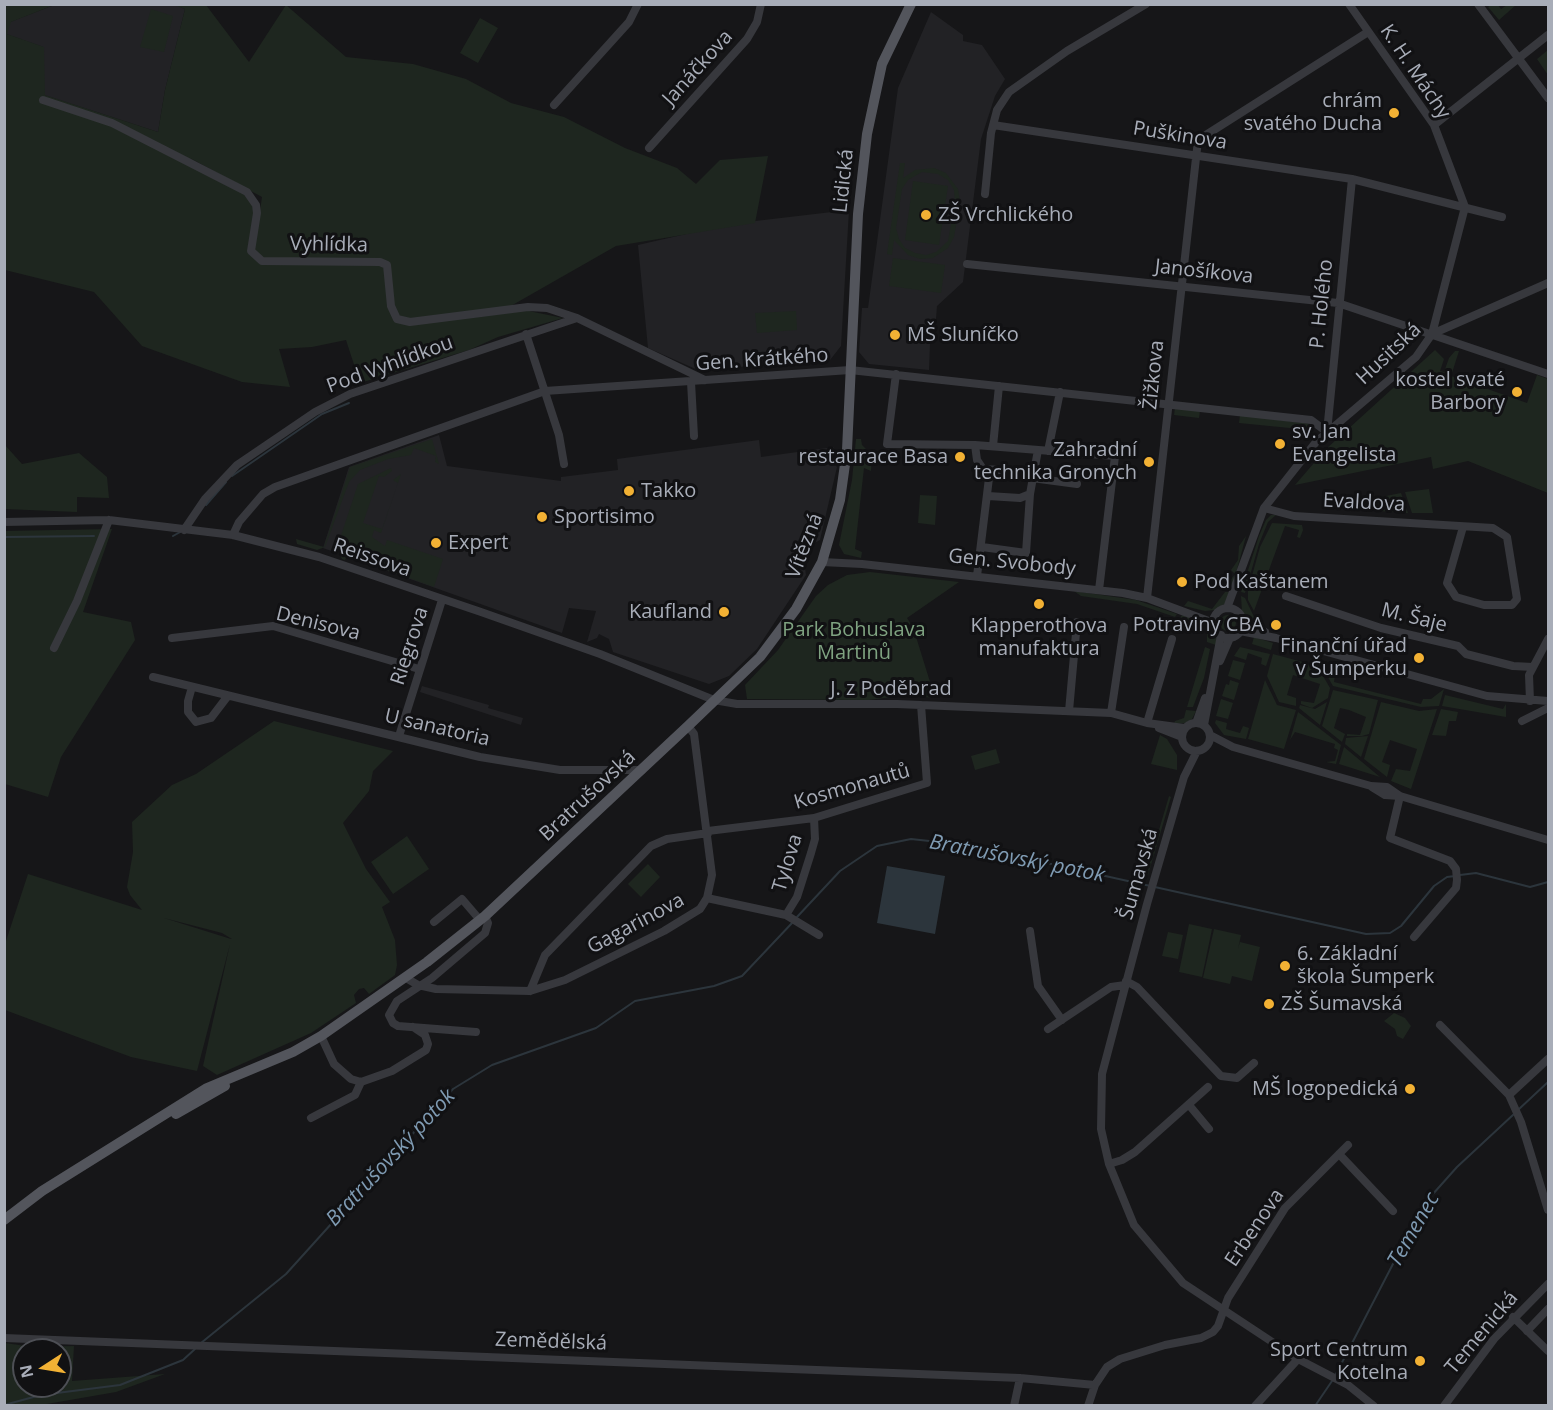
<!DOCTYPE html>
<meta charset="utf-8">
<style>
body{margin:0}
#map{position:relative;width:1553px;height:1410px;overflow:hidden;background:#161618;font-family:"Open Sans",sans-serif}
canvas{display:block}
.frame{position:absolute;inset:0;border:6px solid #a8adb8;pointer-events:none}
.north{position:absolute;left:12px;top:1338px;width:60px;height:60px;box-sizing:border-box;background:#111113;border:2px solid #4d4f55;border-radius:50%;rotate:258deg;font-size:16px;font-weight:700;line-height:24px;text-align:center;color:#a8adb8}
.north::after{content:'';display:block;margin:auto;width:21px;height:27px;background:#f2b134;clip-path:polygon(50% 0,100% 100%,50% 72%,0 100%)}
</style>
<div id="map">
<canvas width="1553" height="1410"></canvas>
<div class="frame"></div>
<div class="north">N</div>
</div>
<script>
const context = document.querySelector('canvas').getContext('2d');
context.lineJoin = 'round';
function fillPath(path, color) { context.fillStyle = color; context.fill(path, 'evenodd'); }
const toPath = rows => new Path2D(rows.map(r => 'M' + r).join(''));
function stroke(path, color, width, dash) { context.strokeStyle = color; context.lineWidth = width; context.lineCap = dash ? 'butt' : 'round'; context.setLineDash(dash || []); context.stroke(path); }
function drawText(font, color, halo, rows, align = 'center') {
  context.font = font + ' "Open Sans",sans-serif'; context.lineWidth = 6; context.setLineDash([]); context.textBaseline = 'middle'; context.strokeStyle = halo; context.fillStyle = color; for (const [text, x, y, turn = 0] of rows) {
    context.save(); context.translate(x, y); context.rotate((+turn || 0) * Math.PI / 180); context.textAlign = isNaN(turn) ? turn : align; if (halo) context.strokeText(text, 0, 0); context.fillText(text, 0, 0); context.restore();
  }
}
const built = toPath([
 [174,4,185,9,165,90,158,132,44,95,43,47,6,34,10,22,54,5],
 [931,12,963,35,963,41,982,45,1005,79,995,96,981,139,963,282,937,306,936,319,931,319,929,370,869,364,859,352,862,308,868,308,898,88],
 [849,210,841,346,830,360,698,370,648,348,638,245,730,224],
 [439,435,447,466,561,481,561,477,618,470,617,459,759,440,761,457,834,447,832,462,837,467,820,540,813,544,804,541,796,558,804,561,806,575,757,649,729,676,709,684,613,652,609,639,599,634,597,638,587,642,596,611,569,608,562,633,323,548,349,467],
 [422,686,489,705,488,708,523,718,521,725,420,692]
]);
const green = toPath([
 [4,5,54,5,11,22,7,34,44,47,45,95,158,132,165,90,185,9,174,5,206,5,249,62,286,5,346,57,413,64,466,79,511,103,564,117,625,148,677,168,696,184,720,160,768,156,755,223,616,246,509,307,563,318,498,337,469,350,360,383,346,340,312,347,279,349,290,387,242,382,142,346,94,292,5,270],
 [190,158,262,197,256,237,252,199],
 [1491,5,1498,5,1501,9,1507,5,1516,5,1499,20,1488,7],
 [151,9,173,16,164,52,140,47],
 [480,18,498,28,478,63,460,53],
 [1548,50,1548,75,1537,59],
 [900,163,905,163,903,178,915,170,934,168,946,173,958,189,960,202,954,237,948,248,933,258,920,259,908,255,894,240,892,255,887,254],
 [922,172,938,174,948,180,954,190,955,202,948,241,936,252,926,255,915,253,905,248,899,239,896,228,902,189,908,180],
 [913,181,948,186,939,245,905,240],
 [893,258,945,265,941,293,889,286],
 [796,311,797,330,757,333,755,313],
 [1435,350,1444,359,1440,371,1444,372,1449,358,1455,351,1459,351,1451,376,1527,403,1537,375,1548,379,1548,493,1468,461,1433,469,1431,457,1295,485,1326,449],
 [1175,408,1200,411,1199,418,1174,415],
 [1240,415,1311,424,1314,435,1310,430,1239,423],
 [432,439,439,464,435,462,436,456,414,448,411,455,388,459,360,470,349,482,325,547,317,550,297,544,296,539,324,547,350,467],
 [856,439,861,439,862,445,872,455,871,471,864,468,855,549,862,552,861,558,844,554,839,545,852,480],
 [5,445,22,464,79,453,107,477,109,498,77,497,77,512,5,509],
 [391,468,392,471,384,477,379,476,363,523,382,529,398,483,393,480,401,474,381,533,374,530,372,537,385,546,387,540,443,559,434,587,347,556,345,560,342,559,337,548,358,484],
 [1429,489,1433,513,1412,513,1405,492],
 [1401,493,1408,513,1379,511,1376,498],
 [920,495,937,496,935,525,918,523],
 [1370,499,1374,510,1342,508,1341,504],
 [1271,515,1276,515,1268,522,1259,544,1245,593,1241,592,1259,536,1266,520],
 [1272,523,1302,525,1303,530,1300,538,1297,537,1299,530,1285,526,1254,611,1248,600,1248,590,1260,547],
 [112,529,83,612,131,622,135,640,61,757,48,797,5,784,4,531],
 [1246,536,1232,588,1225,588,1235,574,1231,570,1238,560,1239,546],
 [870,572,959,582,907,618,913,627,935,698,894,694,893,697,868,700,747,699,745,685,778,650,816,596,828,585,847,575],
 [1074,591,1136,600,1177,614,1175,617,1137,604,1081,596],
 [1225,592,1229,592,1226,603,1215,610,1205,611,1184,606,1188,601,1212,609],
 [1241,596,1245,598,1255,619,1254,624,1248,621,1242,612],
 '1220 623a8 8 0 1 1 16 0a8 8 0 1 1-16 0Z',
 [1182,615,1211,625,1217,637,1216,645,1207,642,1207,626,1180,618],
 [1254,637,1273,643,1271,650,1252,644],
 [1205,647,1210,649,1204,678,1193,707,1187,707],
 [1240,647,1270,654,1266,666,1261,664,1262,658,1248,653,1246,660,1234,656],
 [1273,654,1310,664,1315,662,1330,688,1328,698,1312,708,1301,704,1301,701,1314,703,1320,684,1293,675,1287,695,1296,698,1296,706,1279,702,1267,676],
 [1233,660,1245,663,1240,680,1228,676],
 [1322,667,1335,675,1334,682,1421,704,1423,699,1431,699,1444,689,1439,706,1421,707,1333,686],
 [1230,680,1239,683,1234,700,1222,696,1226,684,1229,685],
 [1265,680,1277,705,1296,710,1284,749,1248,739],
 [1333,690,1378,700,1369,734,1362,736,1347,736,1347,734,1360,735,1366,717,1349,710,1340,708,1334,728,1345,734,1342,742,1322,726],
 [1445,695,1503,709,1506,704,1506,717,1442,706],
 [1221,699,1233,703,1228,719,1216,716],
 [1327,702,1320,725,1299,708,1300,705,1315,709],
 [1381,702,1419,711,1437,709,1411,789,1391,781,1396,769,1410,771,1417,749,1390,740,1382,762,1390,765,1387,777,1364,759],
 [1441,709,1458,712,1456,721,1449,721,1446,736,1432,735],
 [1186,710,1196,711,1192,719,1185,723,1174,724,1175,721,1184,718],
 [1298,712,1341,745,1336,764,1326,762,1335,761,1338,750,1334,748,1335,744,1295,732,1290,740],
 [1216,720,1227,723,1226,729,1240,733,1243,726,1249,728,1246,739,1224,735,1215,723],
 [274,721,393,751,373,771,369,791,343,823,366,869,390,902,382,907,395,940,397,965,395,975,369,994,364,988,359,989,354,995,356,1003,311,1033,217,1075,203,1066,230,944,197,1071,131,1057,5,1010,5,944,28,874,142,910,130,895,127,887,133,852,132,822,172,785,196,774],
 [164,918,222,933,232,939,231,939],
 [1160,735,1167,739,1177,755,1177,770,1151,764],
 [1368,736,1361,757,1345,744,1346,738],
 [1344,747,1380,777,1339,764],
 [996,749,1000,763,975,770,971,756],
 [1169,796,1171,797,1148,875,1146,874],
 [407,836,429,869,393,894,371,862],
 [648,864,660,877,641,897,628,884],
 [1189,924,1212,929,1202,977,1179,972],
 [1214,929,1241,935,1238,949,1240,942,1260,947,1252,981,1232,976,1230,984,1203,978],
 [1168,932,1183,935,1178,959,1162,956],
 [1394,1013,1405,1018,1411,1026,1403,1039,1397,1036,1395,1029,1384,1021],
 [5,1343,33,1347,74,1346,72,1381,165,1374,116,1392,41,1405,5,1405],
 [24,1350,60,1350,60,1386,24,1386]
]);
const water = toPath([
 [887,866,945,876,935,934,877,923]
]);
const stream = toPath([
 [232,476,322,414,349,403],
 [206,505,226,482],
 [173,536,182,531],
 [4,537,94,536],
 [1460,875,1476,873,1530,887,1548,882],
 [797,917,840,871,877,846,911,839,966,845,1366,934,1390,933,1401,926,1434,886,1447,877,1455,876],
 [1518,1110,1548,1082],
 [201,1343,286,1274,453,1089,492,1065,596,1028,635,1001,714,986,742,976,793,922],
 [1335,1376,1424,1204,1457,1167,1514,1114],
 [4,1405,41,1395,120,1385,183,1360,195,1349],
 [1315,1406,1332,1381]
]);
const minor = toPath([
 [1349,4,1434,125,1465,207,1432,334],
 [1478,4,1548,98],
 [43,100,112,123,247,192,256,205,257,213,251,251,262,261,380,262,387,265,391,306,397,319,410,322,528,307,547,308,577,318,705,380],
 [554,105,629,22,638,4],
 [993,125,1352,179,1502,217],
 [1434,125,1548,35],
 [649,148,747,39,757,22,761,4],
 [985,194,991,133,997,110,1009,92,1067,51,1146,4],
 [967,264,1338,303,1548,374],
 [526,334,559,435,564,464],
 [896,374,887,444,975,445,977,460,989,478,977,576],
 [691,382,694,436],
 [1327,432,1352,179],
 [975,445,1115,456,1099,590],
 [993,446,999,386],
 [1048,451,1060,392],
 [983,469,1020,471,1032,478,1077,484],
 [988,496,1020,498,1030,494,1038,450],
 [1264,508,1294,516,1493,528,1507,537,1517,599,1512,605,1484,605,1456,597,1447,583,1463,527],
 [4,522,109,520,233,535,319,557,481,612,600,654,714,700,737,704,897,704,1111,713,1147,723,1184,728],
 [184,530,205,499,237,465,315,412,350,394,577,318],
 [233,535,239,522,263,494,275,487,545,391,850,370,1311,420,1327,432],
 [982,547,1026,553,1030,494],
 [822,562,862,564,1123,593,1147,598,1214,623],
 [1286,596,1381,628,1458,646,1466,654,1513,666,1533,667],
 [1147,598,1198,140,1368,32],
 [1227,608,1264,508,1316,442,1416,357,1432,334,1548,283],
 '1213 623a15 15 0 1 1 30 0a15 15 0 1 1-30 0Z',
 [1243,622,1265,632],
 [1240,631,1276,638,1487,696,1548,701],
 [172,638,273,626,419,669],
 [54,648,77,601,109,520],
 [1220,661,1230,638],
 [153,677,480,757,560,770,642,770],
 [192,687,188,701,188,712,196,722,211,718,227,697],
 [1530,701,1529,675,1548,639],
 [1069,711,1077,622],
 [1111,713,1124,627],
 [1522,721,1548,708],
 '1182 737a14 14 0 1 1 28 0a14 14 0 1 1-28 0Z',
 [1147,723,1172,639],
 [1196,723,1205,698],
 [1204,725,1221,635],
 [1159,728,1182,737],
 [1210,735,1233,747,1371,786,1387,787,1400,796],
 [399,736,442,600],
 [1197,751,1184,777,1147,904,1102,1074,1101,1129,1109,1164,1134,1225,1183,1283,1298,1359,1348,1385,1374,1406],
 [1372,787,1385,795,1400,796,1548,840],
 [1400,796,1390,838,1450,861,1456,869,1457,880,1456,888,1414,937],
 [708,831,814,818,927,783,921,705],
 [707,898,786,915,797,897,811,853,815,839,814,818],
 [786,915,819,935],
 [434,922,462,899,480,920],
 [1030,931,1038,986,1062,1020],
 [406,978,418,985,436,989,530,991,565,980,664,931,700,909,707,898,712,875,694,734,688,726],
 [1126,981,1137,987,1221,1076,1237,1078,1254,1063],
 [530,991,545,955,651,846,667,839,708,833],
 [1440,1025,1509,1095],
 [1048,1029,1111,987,1125,985],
 [476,1032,398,1026,393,1023,389,1015,397,1001,432,978,485,933,488,923,485,916],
 [321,1036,334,1064,351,1079,361,1082,392,1071,426,1050,428,1044,425,1035,413,1027],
 [1548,1059,1509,1095,1521,1122,1548,1210],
 [1189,1105,1209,1129],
 [311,1118,355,1095,361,1082],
 [1339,1154,1393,1211],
 [1109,1164,1122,1160,1135,1152,1208,1087],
 [1513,1317,1548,1351],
 [1527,1331,1548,1309],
 [4,1338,1020,1378,1095,1385,1107,1367,1120,1359,1165,1345,1201,1338,1213,1332,1218,1326,1228,1298,1285,1208,1348,1145],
 [1014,1406,1020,1378],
 [1088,1406,1095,1385],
 [1255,1406,1298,1359],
 [1444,1406,1494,1339,1548,1284]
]);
const major = toPath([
 [176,1114,225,1086],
 [4,1220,42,1191,207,1088,293,1052,321,1036,427,962,485,916,688,726,760,657,796,609,822,562,840,500,847,450,858,214,867,134,882,64,911,4]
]);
const markers = [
 [1394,113,6,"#f2b134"],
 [926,215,6,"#f2b134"],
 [895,335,6,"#f2b134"],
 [1517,392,6,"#f2b134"],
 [1280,444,6,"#f2b134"],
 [960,457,6,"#f2b134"],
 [1149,462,6,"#f2b134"],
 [629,491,6,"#f2b134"],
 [542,517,6,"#f2b134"],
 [436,543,6,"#f2b134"],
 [1182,582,6,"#f2b134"],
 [1039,604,6,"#f2b134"],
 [724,612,6,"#f2b134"],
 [1276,625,6,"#f2b134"],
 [1419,658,6,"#f2b134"],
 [1285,966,6,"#f2b134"],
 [1269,1004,6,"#f2b134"],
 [1410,1089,6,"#f2b134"],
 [1420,1361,6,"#f2b134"]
];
const streetNames = [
 ["Janáčkova",698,68,-48],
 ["K. H. Máchy",1415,72,56],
 ["Puškinova",1180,136,9],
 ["Lidická",844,181,-84],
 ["Vyhlídka",329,245,1],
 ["Janošíkova",1204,272,6],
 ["P. Holého",1322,304,-84],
 ["Husitská",1389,354,-43],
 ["Gen. Krátkého",762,360,-4],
 ["Pod Vyhlídkou",390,365,-20],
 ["Žižkova",1154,375,-84],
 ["Evaldova",1364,503,3],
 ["Vítězná",805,546,-69],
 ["Reissova",372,558,19],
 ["Gen. Svobody",1012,563,6],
 ["M. Šaje",1414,618,14],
 ["Denisova",318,624,14],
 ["Riegrova",410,646,-72],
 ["J. z Poděbrad",891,689],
 ["U sanatoria",437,728,13],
 ["Kosmonautů",852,787,-16],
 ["Bratrušovská",588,796,-43],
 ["Tylova",788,863,-73],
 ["Šumavská",1139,874,-74],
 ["Gagarinova",636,924,-28],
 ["Erbenova",1255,1228,-56],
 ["Temenická",1482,1333,-50],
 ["Zemědělská",551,1342,2]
];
const poiNames = [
 ["chrám",1382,101],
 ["svatého Ducha",1382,124],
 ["ZŠ Vrchlického",938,215,"left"],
 ["MŠ Sluníčko",907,335,"left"],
 ["kostel svaté",1505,380],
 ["Barbory",1505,403],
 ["sv. Jan",1292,432,"left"],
 ["Evangelista",1292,455,"left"],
 ["Zahradní",1137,450],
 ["technika Gronych",1137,473],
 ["restaurace Basa",948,457],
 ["Takko",641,491,"left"],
 ["Sportisimo",554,517,"left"],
 ["Expert",448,543,"left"],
 ["Pod Kaštanem",1194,582,"left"],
 ["Kaufland",712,612],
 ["Potraviny CBA",1264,625],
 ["Klapperothova",1039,626,"center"],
 ["manufaktura",1039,649,"center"],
 ["Finanční úřad",1407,646],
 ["v Šumperku",1407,669],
 ["6. Základní",1297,954,"left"],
 ["škola Šumperk",1297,977,"left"],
 ["ZŠ Šumavská",1281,1004,"left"],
 ["MŠ logopedická",1398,1089],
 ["Sport Centrum",1408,1350],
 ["Kotelna",1408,1373]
];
const parkNames = [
 ["Park Bohuslava",854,630],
 ["Martinů",854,653]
];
const waterNames = [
 ["Bratrušovský potok",1017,859,11],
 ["Bratrušovský potok",391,1158,-47],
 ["Temenec",1414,1230,-60]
];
fillPath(built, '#222225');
fillPath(green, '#1e261f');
fillPath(water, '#2c353c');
stroke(stream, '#2c353c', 2);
stroke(minor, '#37383d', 8);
stroke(major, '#53555c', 10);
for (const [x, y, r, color] of markers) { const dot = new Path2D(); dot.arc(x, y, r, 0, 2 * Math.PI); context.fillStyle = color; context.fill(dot); stroke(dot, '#111113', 2); }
drawText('20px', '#a8adb8', '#111113', streetNames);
drawText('20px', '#a8adb8', '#111113', poiNames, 'right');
drawText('20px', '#7fa381', '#111113', parkNames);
drawText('italic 21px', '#7f9bb3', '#111113', waterNames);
</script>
